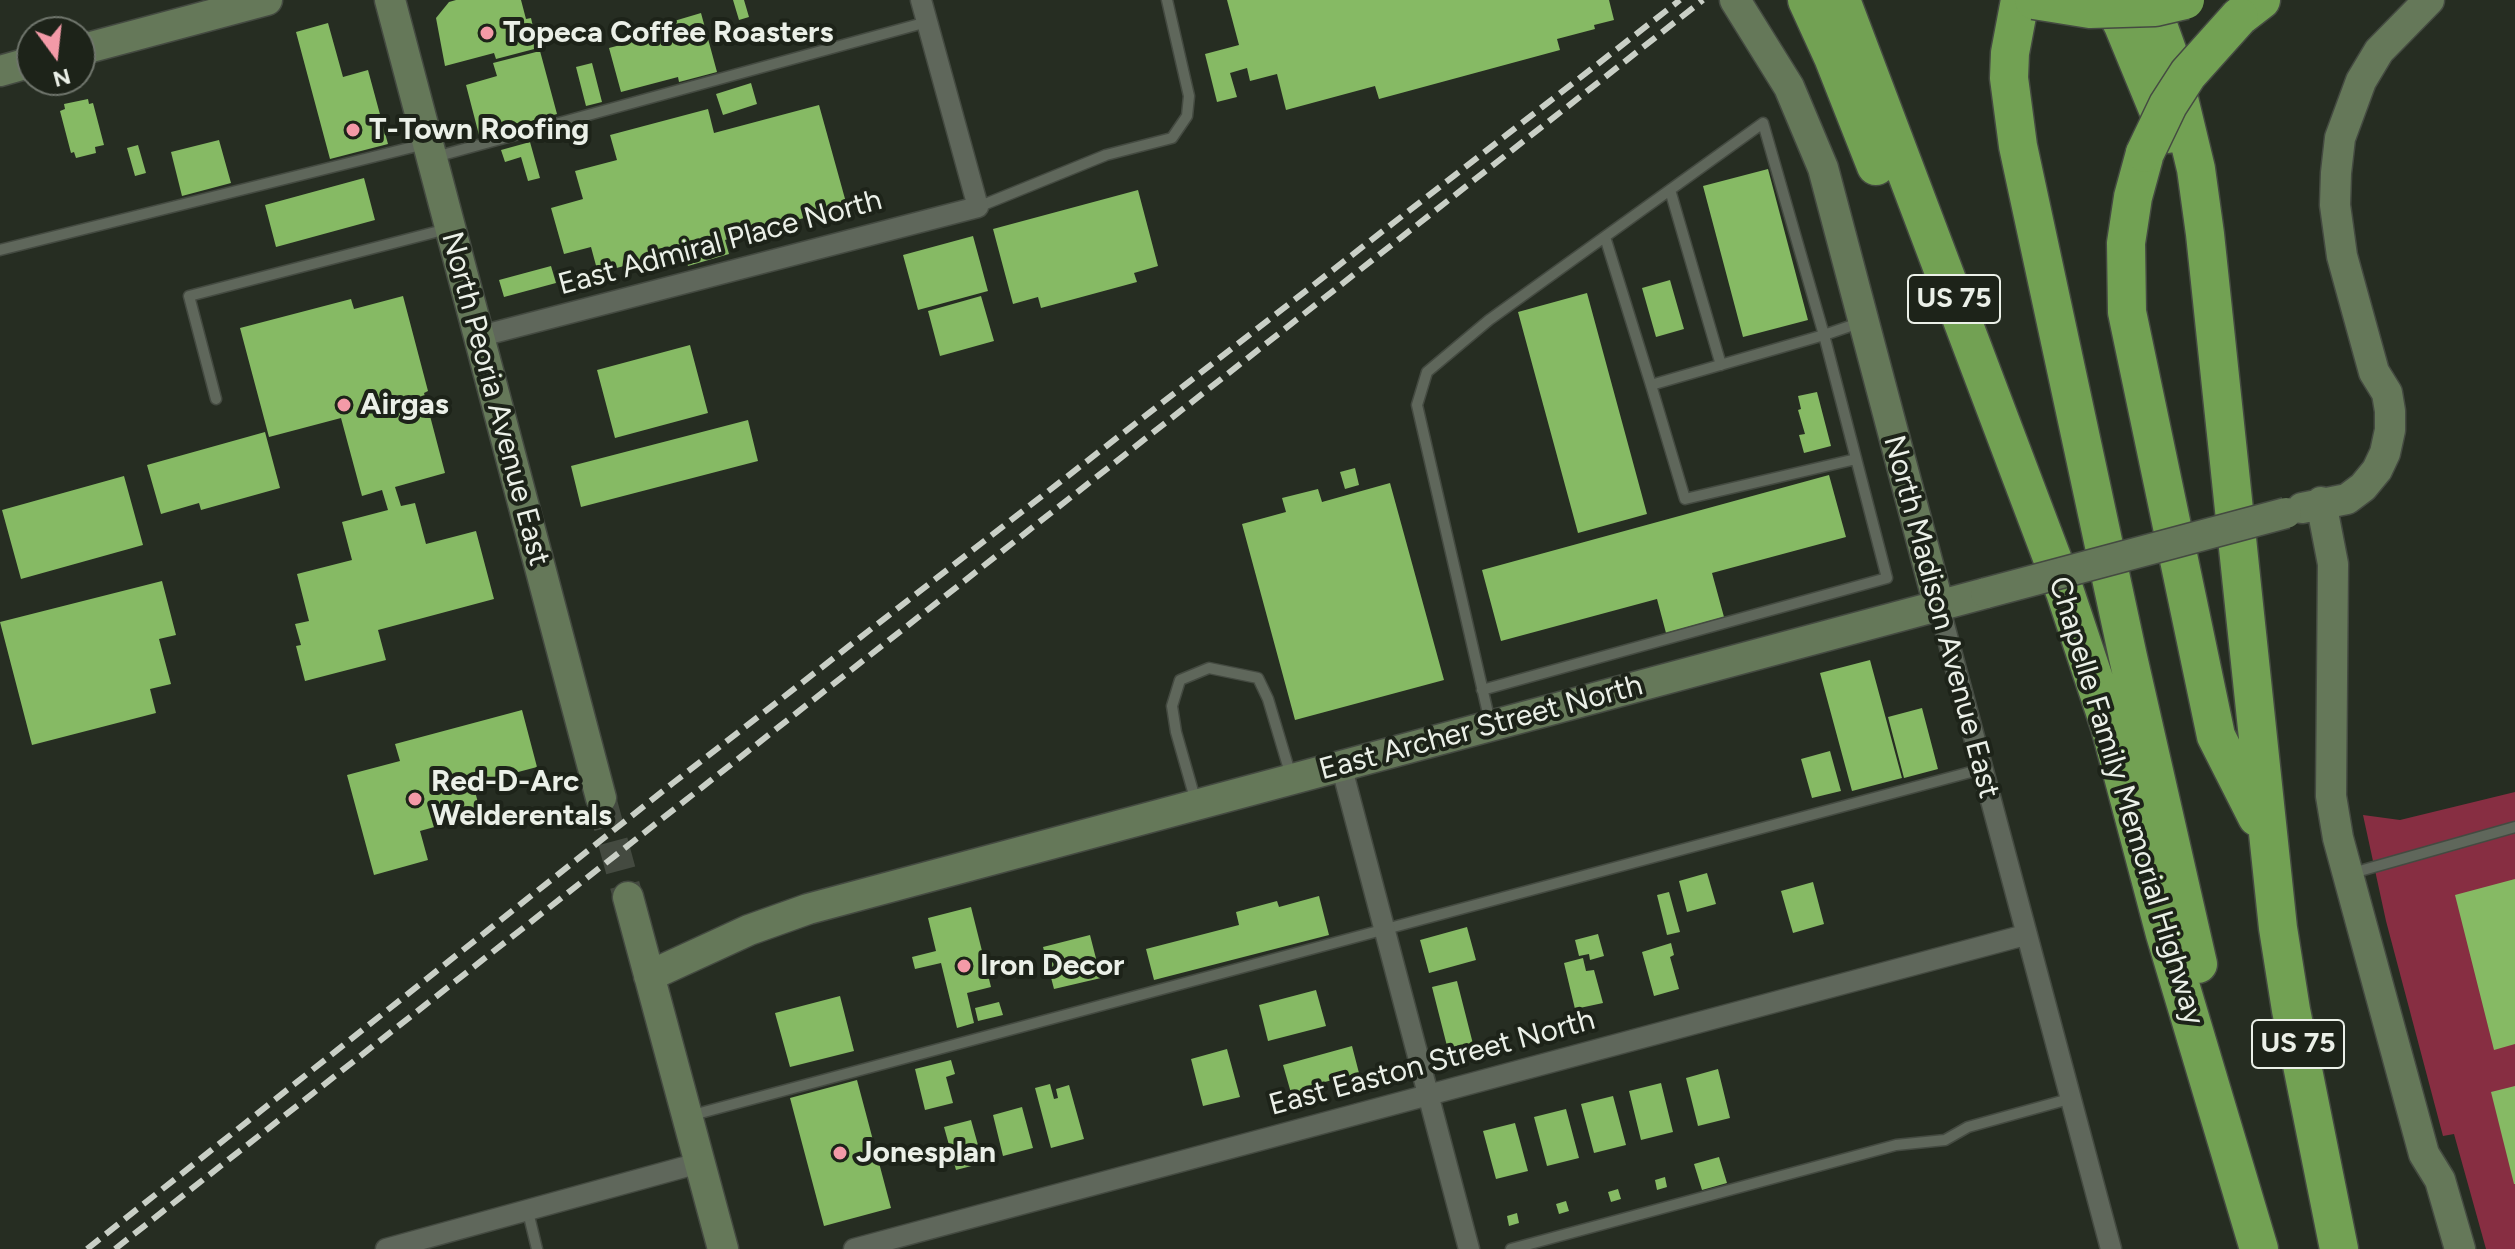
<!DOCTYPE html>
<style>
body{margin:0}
#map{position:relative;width:2515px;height:1249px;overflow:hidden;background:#262d22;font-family:Figtree,sans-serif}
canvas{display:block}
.north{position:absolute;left:16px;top:16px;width:80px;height:80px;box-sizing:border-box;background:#1d2319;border:2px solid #6f756c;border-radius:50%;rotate:165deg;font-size:22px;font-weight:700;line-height:32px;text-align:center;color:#ebf0e8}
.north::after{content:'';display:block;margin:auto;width:28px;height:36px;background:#f39aa7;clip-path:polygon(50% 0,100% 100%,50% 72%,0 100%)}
</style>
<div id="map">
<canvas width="2515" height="1249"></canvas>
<div class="north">N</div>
</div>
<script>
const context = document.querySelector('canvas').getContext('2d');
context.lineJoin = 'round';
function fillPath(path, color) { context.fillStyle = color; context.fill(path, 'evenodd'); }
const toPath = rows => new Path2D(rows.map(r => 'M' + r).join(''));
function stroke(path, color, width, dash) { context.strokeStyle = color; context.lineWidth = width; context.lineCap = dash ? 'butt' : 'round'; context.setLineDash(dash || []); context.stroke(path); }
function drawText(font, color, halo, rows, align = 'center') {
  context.font = font + ' Figtree,sans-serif'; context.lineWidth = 8; context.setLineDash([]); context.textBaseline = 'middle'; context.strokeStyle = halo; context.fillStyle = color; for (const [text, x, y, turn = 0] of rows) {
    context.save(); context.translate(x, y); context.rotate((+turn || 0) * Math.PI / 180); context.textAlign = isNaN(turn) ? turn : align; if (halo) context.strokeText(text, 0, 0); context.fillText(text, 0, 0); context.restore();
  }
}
const green = toPath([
 [2515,792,2515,1249,2486,1249,2454,1134,2443,1136,2386,921,2363,815,2400,820]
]);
const building = toPath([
 [456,0,521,0,526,19,531,18,538,48,496,59,494,53,445,66,436,18,449,2],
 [733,0,744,0,749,17,739,20],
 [1227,0,1609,0,1614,20,1594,25,1595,29,1557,39,1560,50,1379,99,1375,86,1286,110,1277,74,1250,81,1247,68,1230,73,1237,97,1217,102,1205,54,1239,45],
 [701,13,717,72,679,82,678,77,621,92,609,48,666,33,664,24],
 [328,23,343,77,368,70,388,144,330,159,296,32],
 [540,51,557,114,479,135,466,85,497,76,493,63],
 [592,63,602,102,586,106,576,67],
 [751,83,757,104,723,115,716,94],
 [88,99,89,104,93,103,104,145,95,147,96,153,76,158,74,152,71,153,60,111,65,109,64,104],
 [819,105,847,206,725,240,729,254,688,266,683,250,598,273,591,247,564,254,551,208,583,199,575,171,617,160,610,135,708,109,714,133],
 [219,140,231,183,182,196,171,152],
 [530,142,540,178,528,181,521,157,505,162,501,150],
 [138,145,146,173,135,176,127,148],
 [1768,169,1808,320,1743,337,1703,186],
 [364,178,375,220,276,247,265,205],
 [1138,190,1158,266,1134,273,1137,282,1041,308,1038,297,1013,304,993,229],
 [973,236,988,291,918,310,903,255],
 [551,266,556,283,504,297,499,280],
 [1670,280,1684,329,1656,337,1642,288],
 [1587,293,1647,514,1578,533,1518,312],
 [403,296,428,391,424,393,445,473,395,487,401,506,415,503,426,544,476,531,494,599,378,630,386,660,305,681,296,646,301,645,295,624,309,621,297,574,352,560,342,522,388,510,382,490,362,496,341,418,269,437,240,328,351,299,354,309],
 [981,296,994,341,940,356,928,311],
 [690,345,708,413,615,438,597,370],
 [1817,392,1831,446,1804,453,1799,435,1805,434,1798,410,1801,409,1798,396],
 [748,420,758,461,581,507,571,466],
 [265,432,280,488,201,510,199,503,161,514,147,465],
 [1355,468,1359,485,1345,489,1340,472],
 [1829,475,1846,537,1712,573,1724,617,1666,633,1657,599,1501,641,1482,570],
 [124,476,143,545,21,579,2,510],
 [1390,483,1444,680,1295,720,1242,524,1286,512,1282,498,1318,489,1322,502],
 [162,581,176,635,159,639,171,684,150,689,156,713,32,745,0,622],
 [1870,660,1902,778,1852,791,1820,673],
 [1922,708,1938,769,1904,778,1888,717],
 [522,710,537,767,473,784,481,814,420,831,428,860,374,875,347,775,400,761,395,744],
 [1830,751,1841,791,1812,798,1801,759],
 [1707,873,1716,904,1687,912,1679,881],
 [2515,879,2515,1044,2494,1050,2455,895],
 [1813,882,1824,924,1793,933,1781,891],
 [1669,892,1680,932,1667,935,1657,895],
 [1319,896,1329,935,1154,980,1146,949,1239,925,1236,912,1277,901,1279,907],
 [971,907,991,987,967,993,974,1023,957,1028,941,963,915,969,912,957,936,951,928,918],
 [1467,927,1476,960,1429,973,1420,940],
 [1598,934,1604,956,1590,960,1589,954,1579,956,1575,940],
 [1090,935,1101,978,1054,989,1043,947],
 [1671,943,1674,955,1670,957,1679,989,1654,996,1642,952],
 [1583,958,1586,971,1594,970,1603,1003,1575,1009,1564,963],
 [1457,981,1473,1044,1448,1050,1432,987],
 [1316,990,1326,1026,1268,1041,1259,1005],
 [840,996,854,1051,790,1067,775,1013],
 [999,1002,1003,1015,978,1021,975,1008],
 [1352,1046,1359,1073,1317,1084,1320,1093,1293,1100,1283,1065],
 [1227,1049,1240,1097,1203,1106,1191,1059],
 [951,1060,955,1074,946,1077,953,1103,925,1110,915,1069],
 [1718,1069,1730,1118,1698,1126,1686,1078],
 [857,1080,891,1208,824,1226,790,1098],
 [1661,1083,1673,1132,1641,1140,1629,1091],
 [1050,1084,1054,1099,1058,1098,1056,1089,1069,1085,1084,1139,1051,1148,1035,1088],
 [2515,1086,2515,1184,2514,1184,2491,1092],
 [1613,1096,1626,1145,1594,1153,1581,1104],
 [1022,1107,1033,1148,1003,1156,993,1115],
 [1566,1109,1579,1158,1547,1166,1534,1117],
 [971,1120,983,1163,956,1170,944,1127],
 [1515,1123,1528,1171,1496,1179,1483,1131],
 [1719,1157,1727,1183,1702,1190,1694,1164],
 [1665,1177,1667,1187,1657,1190,1655,1180],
 [1618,1189,1621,1199,1611,1202,1608,1192],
 [1566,1201,1569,1211,1559,1214,1556,1204],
 [1517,1213,1519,1223,1509,1226,1507,1216]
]);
const secondaryTunnel = toPath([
 [601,798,628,897]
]);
const lane = toPath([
 [435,157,927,22],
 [1670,190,1721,365],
 [978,207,1106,155,1172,138,1187,116,1189,96,1167,0],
 [0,250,425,144],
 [1651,385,1685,499,1856,459],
 [216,399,189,296,447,229],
 [1482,690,1887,578,1824,335,1651,385,1605,237],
 [1490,722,1417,405,1427,372,1489,320,1763,123,1824,335,1862,322],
 [1196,802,1176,732,1172,706,1180,680,1209,668,1258,678,1268,699,1291,776],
 [2349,874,2515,827],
 [689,1116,1982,769],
 [528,1212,537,1249],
 [1511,1249,1896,1145,1945,1140,1968,1127,2069,1099]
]);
const street = toPath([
 [477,337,978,207,921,0],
 [1939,606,2111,1249],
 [1341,765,1469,1249],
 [386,1249,699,1163],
 [854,1249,2025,935]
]);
const secondary = toPath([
 [390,0,601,798],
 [1735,0,1789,87,1823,168,1939,606],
 [80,50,267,0],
 [0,71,32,62],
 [2321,502,2333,564,2331,796,2338,838,2424,1154,2440,1180,2460,1249],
 [2302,508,2347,499,2363,487,2377,470,2385,453,2390,430,2390,411,2387,393,2374,372,2342,256,2335,205,2336,173,2340,138,2361,81,2379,51,2429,0],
 [628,897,723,1249],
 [649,976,749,930,808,909,1986,593]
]);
const highway = toPath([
 [1807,0,1833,57,1876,166],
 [1841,0,2065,592,2110,727,2165,934,2259,1249],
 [2020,0,2010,53,2009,78,2018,146,2128,657,2198,964],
 [2110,0,2123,25,2168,134],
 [2149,0,2168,53,2196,169,2205,234,2278,928,2291,1010,2339,1249],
 [2239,17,2261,0],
 [2145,153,2133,197,2126,243,2127,312,2216,736,2257,817]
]);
const rail = toPath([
 [87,1249,673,783,1680,0],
 [115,1249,1703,0]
]);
const secondaryBridge = toPath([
 [1986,593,2286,513]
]);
const highwayBridge = toPath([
 [2034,0,2090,9,2155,7,2185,0],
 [2145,153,2168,105,2188,74,2239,17]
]);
const markers = [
 [487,33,8,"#f39aa7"],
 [353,130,8,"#f39aa7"],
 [344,405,8,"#f39aa7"],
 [415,799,8,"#f39aa7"],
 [964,966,8,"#f39aa7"],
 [840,1153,8,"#f39aa7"]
];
const shields = [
 [1954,299,92],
 [2298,1044,92]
];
const shieldNames = [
 ["US 75",1954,299],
 ["US 75",2298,1044]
];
const poiNames = [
 ["Topeca Coffee Roasters",503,33],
 ["T-Town Roofing",369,130],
 ["Airgas",360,405],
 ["Red-D-Arc",431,782],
 ["Welderentals",431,816],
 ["Iron Decor",980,966],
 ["Jonesplan",856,1153]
];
const streetNames = [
 ["East Admiral Place North",720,243,-15],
 ["North Peoria Avenue East",495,399,75],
 ["North Madison Avenue East",1941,617,75],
 ["East Archer Street North",1481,728,-15],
 ["Chapelle Family Memorial Highway",2126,801,73],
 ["East Easton Street North",1432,1063,-15]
];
fillPath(green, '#872e42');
fillPath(building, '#86ba64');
stroke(secondaryTunnel, '#444a40', 30, [30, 15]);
stroke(lane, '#444a41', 13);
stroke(street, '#444a41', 23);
stroke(secondary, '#444a41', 33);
stroke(highway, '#444a41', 41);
stroke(lane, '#5f675b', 10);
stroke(street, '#5f675b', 20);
stroke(secondary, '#657859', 30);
stroke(highway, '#72a153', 38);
stroke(rail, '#c9cfc6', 6, [16, 8]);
stroke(secondaryBridge, '#444a41', 33, []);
stroke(highwayBridge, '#444a41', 41, []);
stroke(secondaryBridge, '#657859', 30);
stroke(highwayBridge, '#72a153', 38);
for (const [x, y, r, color] of markers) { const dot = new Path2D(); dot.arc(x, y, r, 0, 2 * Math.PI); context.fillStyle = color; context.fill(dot); stroke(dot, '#1d2319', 3); }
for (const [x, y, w] of shields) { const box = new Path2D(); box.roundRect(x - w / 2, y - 24, w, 48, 6); context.fillStyle = '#1d2319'; context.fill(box); stroke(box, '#ebf0e8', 2); }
drawText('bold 28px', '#ebf0e8', null, shieldNames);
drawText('bold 30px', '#ebf0e8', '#1d2319', poiNames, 'left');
drawText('30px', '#ebf0e8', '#1d2319', streetNames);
</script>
